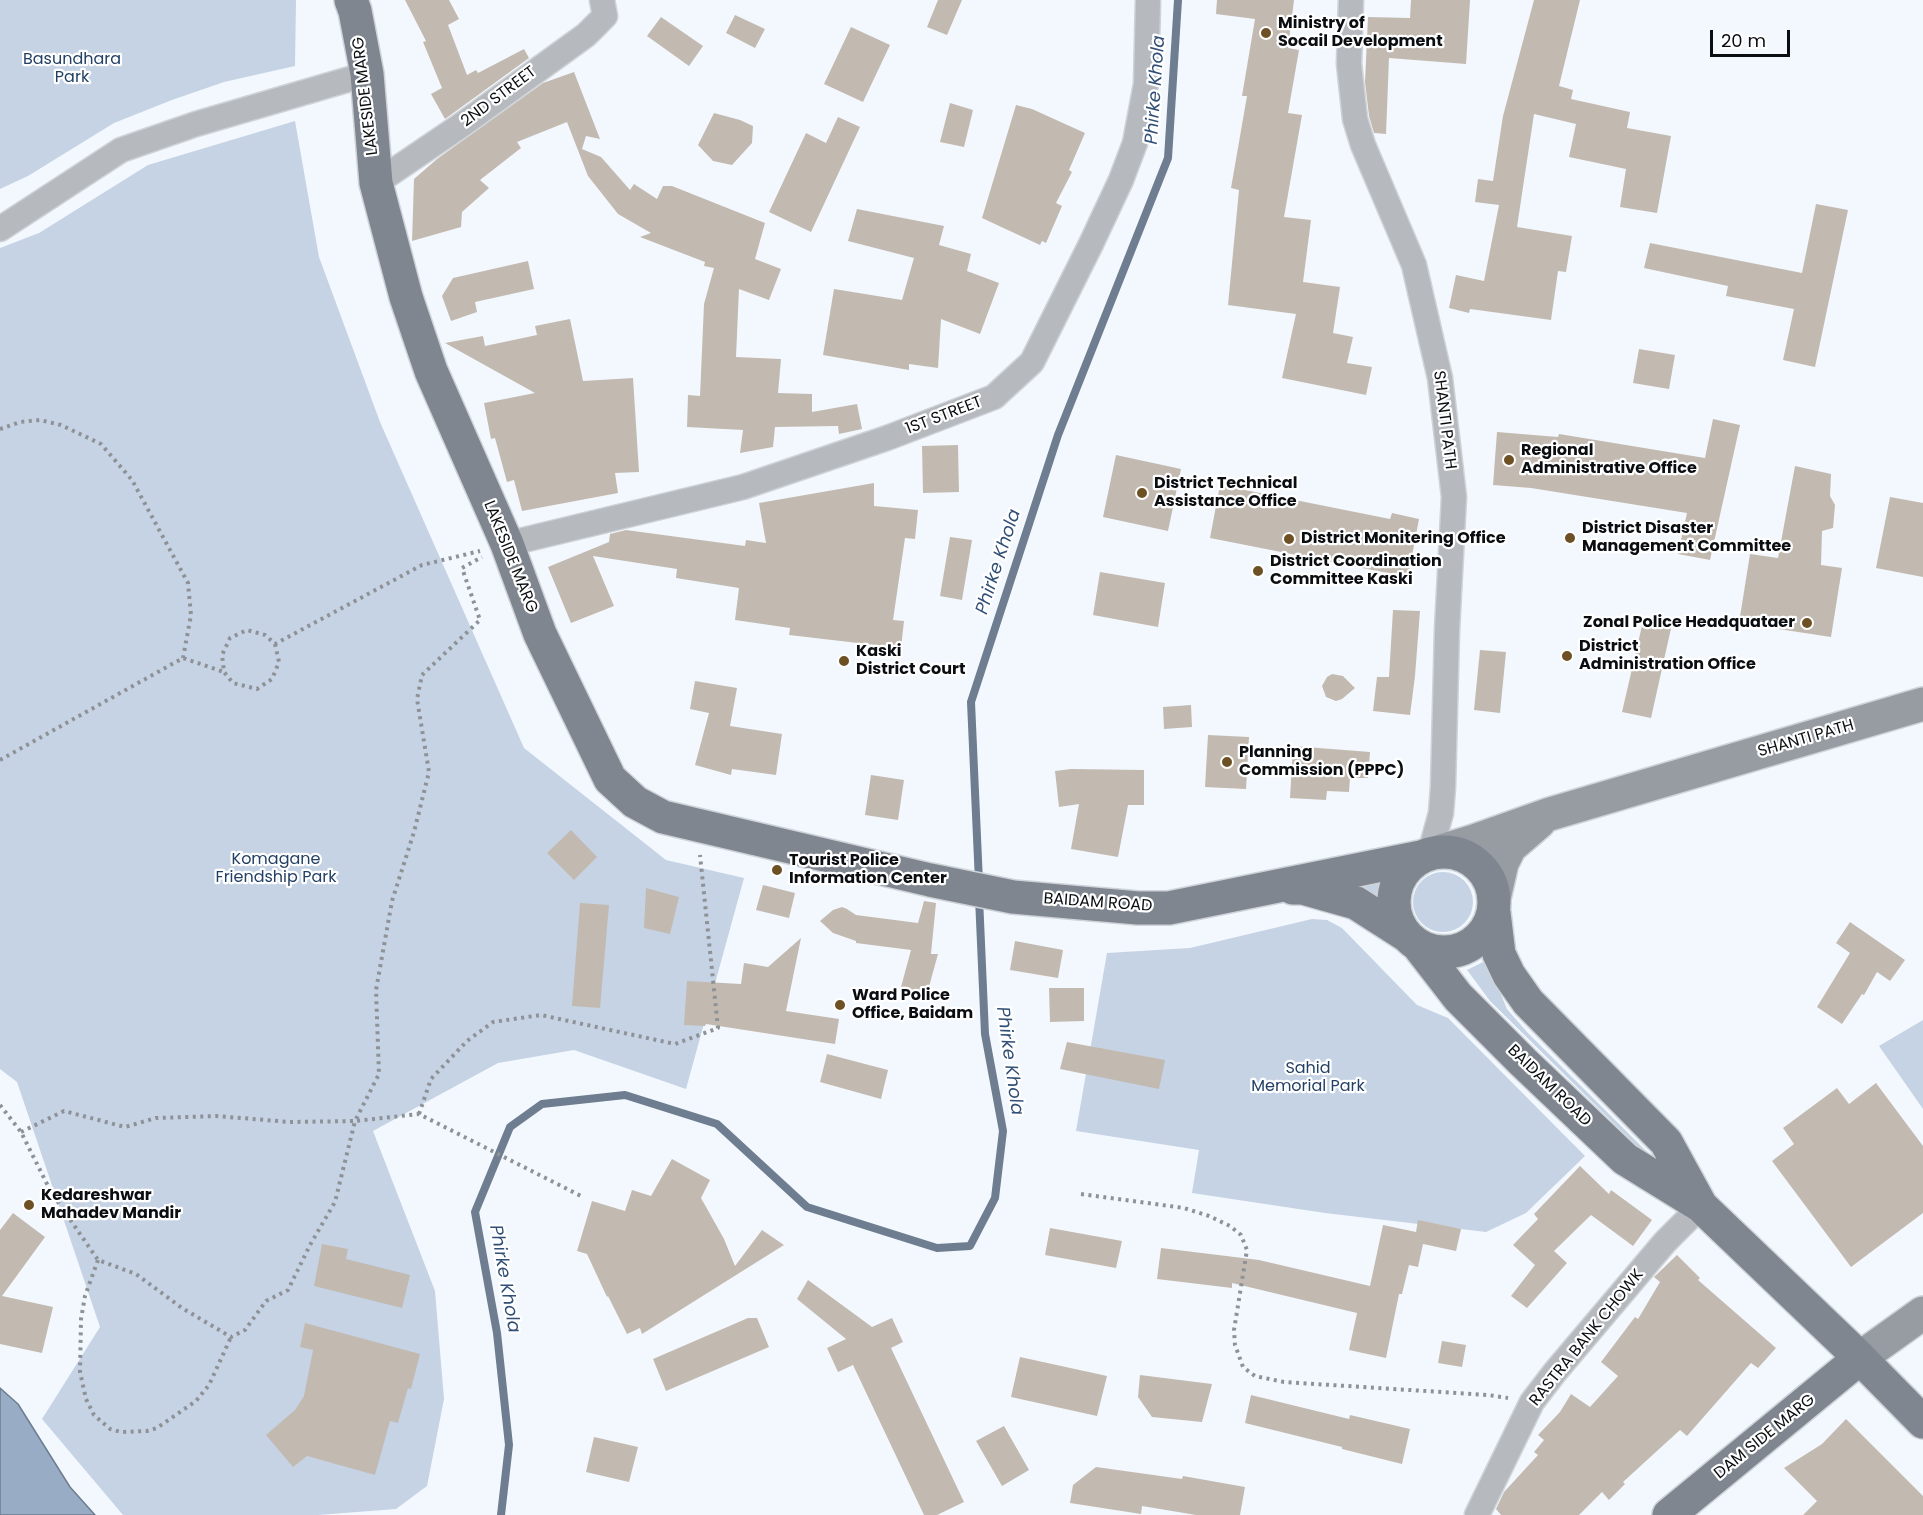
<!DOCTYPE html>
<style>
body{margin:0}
#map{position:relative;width:1923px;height:1515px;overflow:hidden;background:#f3f8fe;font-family:Poppins,sans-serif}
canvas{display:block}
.scale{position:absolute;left:1710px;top:30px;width:80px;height:27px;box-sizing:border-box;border:3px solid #0b0e11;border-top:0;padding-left:8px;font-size:18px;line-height:21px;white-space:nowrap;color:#0b0e11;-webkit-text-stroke:4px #fff;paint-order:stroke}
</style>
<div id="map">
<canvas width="1923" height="1515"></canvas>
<div class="scale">20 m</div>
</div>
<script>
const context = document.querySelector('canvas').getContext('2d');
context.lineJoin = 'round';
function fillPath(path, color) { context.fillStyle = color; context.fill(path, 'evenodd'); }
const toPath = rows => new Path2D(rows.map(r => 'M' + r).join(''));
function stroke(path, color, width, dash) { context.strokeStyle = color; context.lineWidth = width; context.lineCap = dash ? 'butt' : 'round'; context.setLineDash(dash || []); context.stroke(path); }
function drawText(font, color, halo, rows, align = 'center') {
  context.font = font + ' Poppins,sans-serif'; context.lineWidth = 4.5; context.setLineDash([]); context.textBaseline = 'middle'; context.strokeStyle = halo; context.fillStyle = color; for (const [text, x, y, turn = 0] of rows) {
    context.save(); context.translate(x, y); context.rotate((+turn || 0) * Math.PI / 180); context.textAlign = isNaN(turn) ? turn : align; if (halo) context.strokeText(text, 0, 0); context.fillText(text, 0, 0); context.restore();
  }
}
const green = toPath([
 [0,0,296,0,295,66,224,82,172,100,114,123,28,176,0,189],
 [295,121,319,257,380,422,524,748,666,860,744,878,686,1089,574,1050,498,1063,373,1131,435,1291,444,1399,427,1486,396,1509,318,1515,123,1515,42,1419,100,1327,17,1082,0,1069,0,248,39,233,148,165],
 '1413 902a30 30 0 1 1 60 0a30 30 0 1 1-60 0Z',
 [1392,877,1386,890,1384,904,1335,887],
 [1312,919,1327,920,1342,928,1417,1005,1448,1018,1585,1156,1526,1213,1486,1232,1325,1213,1192,1193,1199,1150,1076,1131,1107,953,1190,948],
 [1491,958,1492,973,1507,1009,1527,1032,1658,1163,1656,1165,1490,1001,1467,970],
 [1923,1020,1923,1109,1879,1046]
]);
const water = toPath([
 [0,1388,18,1404,70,1487,95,1515,0,1515,0,1388]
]);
const stream = toPath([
 [979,882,971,702,1058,435,1168,158,1178,0],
 [501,1515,509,1445,497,1333,475,1212,510,1127,542,1104,625,1095,717,1124,807,1207,937,1248,970,1246,995,1198,1003,1131,985,1034,979,898]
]);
const building = toPath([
 [405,0,449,0,459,19,448,25,467,75,476,70,478,73,524,49,529,58,445,119,431,94,442,88,423,42,426,41],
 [938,0,962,0,947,35,927,27],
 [1217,0,1294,0,1288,48,1299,50,1288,113,1302,115,1284,217,1311,220,1303,282,1340,287,1333,333,1353,337,1347,363,1372,367,1366,395,1282,378,1296,314,1228,305,1239,190,1231,188,1247,96,1242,96,1255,19,1216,14],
 [1411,0,1470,0,1466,64,1389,58,1386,134,1374,133,1369,116,1365,82,1368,17,1410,18],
 [1534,0,1580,0,1559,86,1573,90,1571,99,1630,112,1627,128,1671,136,1657,213,1620,207,1626,169,1569,157,1576,124,1534,114,1517,227,1572,236,1566,272,1558,271,1551,320,1470,309,1469,313,1449,308,1456,275,1484,281,1499,205,1475,202,1478,179,1493,181,1503,116],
 [735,15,765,29,755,48,726,33],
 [661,17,703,46,689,66,647,36],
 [851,27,890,45,863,102,824,84],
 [574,72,600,139,586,136,582,149,601,157,630,190,634,184,657,199,663,186,672,186,765,223,755,259,781,269,769,300,739,289,736,357,781,359,778,393,812,394,812,412,857,404,862,429,839,434,838,426,775,427,773,447,740,453,743,430,687,427,688,395,700,396,704,304,714,268,704,266,705,262,640,237,651,233,618,214,588,176,567,122,517,142,521,148,480,180,489,188,462,212,461,227,412,241,414,179,437,159,543,83],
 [950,103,973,110,964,147,940,142],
 [1016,105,1032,109,1085,133,1069,170,1072,172,1056,203,1062,206,1046,243,1042,241,1040,245,982,218],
 [714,113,740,120,753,126,752,143,732,165,713,161,698,145],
 [838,117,860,127,811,232,769,212,806,133,826,143],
 [1816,204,1848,210,1815,367,1783,360,1794,309,1726,296,1728,286,1644,268,1650,243,1802,273],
 [857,209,944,226,939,245,971,254,967,271,999,283,980,334,941,319,938,368,909,364,909,370,823,355,834,289,902,300,914,258,848,241],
 [528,261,534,289,475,302,477,312,451,321,442,296,453,278],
 [570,319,583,381,633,378,639,472,615,473,618,493,522,511,514,480,507,482,495,438,491,439,484,403,535,393,445,343,483,336,485,346,537,335,535,326],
 [1639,349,1675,355,1669,389,1633,383],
 [1713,419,1740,425,1710,560,1678,554,1687,513,1531,488,1493,485,1497,432,1558,437,1559,434,1705,458],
 [958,445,959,492,923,493,922,446],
 [1116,455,1181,469,1168,531,1103,517],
 [1795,466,1831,474,1830,496,1835,505,1833,528,1822,531,1821,565,1842,568,1831,637,1739,623,1750,554,1778,558],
 [874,483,874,506,918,510,915,539,905,538,893,620,904,621,901,648,789,635,790,628,735,620,739,588,676,578,677,569,593,556,614,606,571,623,548,567,609,542,610,534,626,530,745,546,746,540,766,543,759,503],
 [1220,485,1390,519,1392,513,1419,519,1408,577,1210,538],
 [1890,497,1923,503,1923,577,1876,568],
 [950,537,972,540,962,600,940,596],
 [1100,572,1165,583,1158,627,1093,615],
 [1393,610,1420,611,1415,676,1410,715,1373,711,1377,677,1389,677],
 [1644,617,1672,624,1651,718,1622,712],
 [1480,650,1506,652,1500,713,1474,710],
 [1332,674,1343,676,1355,688,1342,699,1336,701,1326,697,1322,686,1327,677],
 [695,681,737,688,730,726,782,734,776,775,732,769,731,775,695,765,709,713,690,709],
 [1191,705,1192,727,1164,729,1163,707],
 [1208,735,1249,737,1246,789,1205,787],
 [1293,746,1370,752,1368,778,1350,778,1349,792,1327,791,1326,800,1290,798],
 [1071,769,1144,770,1144,805,1128,805,1118,857,1071,849,1079,804,1059,807,1055,771],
 [871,775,904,780,898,820,865,815],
 [571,830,597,857,574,880,547,853],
 [763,885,795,893,789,918,756,910],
 [646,888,679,897,670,934,644,928],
 [924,901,936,903,931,954,938,954,927,994,901,987,911,950,856,943,856,941,833,933,820,921,833,910,842,907,847,909,856,915,918,923],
 [580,903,609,905,600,1008,572,1006],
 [1850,922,1905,960,1890,981,1877,972,1864,995,1862,994,1842,1024,1817,1007,1850,953,1836,943],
 [801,938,786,1011,839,1019,835,1044,706,1024,705,1026,684,1025,687,981,741,984,744,963,768,967],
 [1015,941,1063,950,1058,978,1010,970],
 [1049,988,1084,988,1084,1021,1050,1022],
 [1067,1042,1165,1060,1159,1089,1060,1069],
 [827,1054,888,1070,881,1099,820,1082],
 [1876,1083,1923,1146,1923,1213,1851,1267,1772,1161,1794,1144,1783,1128,1837,1088,1849,1104],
 [672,1159,710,1180,701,1198,724,1239,735,1266,762,1230,784,1245,642,1334,640,1328,627,1334,608,1296,607,1297,587,1254,577,1251,592,1201,625,1211,632,1190,651,1196],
 [1580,1166,1609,1194,1611,1190,1652,1220,1633,1246,1591,1215,1554,1251,1567,1263,1527,1308,1511,1296,1535,1265,1513,1245,1538,1219,1534,1214],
 [13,1213,45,1237,2,1296,53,1307,42,1353,0,1344,0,1230],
 [1418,1220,1461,1229,1456,1251,1423,1244,1418,1267,1409,1265,1402,1294,1399,1294,1386,1358,1349,1350,1357,1313,1232,1283,1232,1288,1157,1279,1161,1248,1259,1260,1370,1286,1383,1225,1416,1232],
 [1050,1228,1122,1241,1116,1268,1045,1255],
 [322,1244,348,1249,346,1259,410,1275,402,1308,314,1286],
 [1677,1255,1700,1278,1698,1280,1776,1348,1758,1368,1751,1363,1687,1436,1680,1430,1623,1482,1625,1484,1609,1500,1602,1492,1579,1515,1501,1515,1496,1509,1504,1492,1538,1455,1534,1452,1544,1440,1538,1435,1560,1412,1571,1394,1590,1407,1618,1376,1601,1362,1635,1317,1638,1319,1660,1282,1654,1277],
 [808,1280,872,1327,892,1318,903,1342,891,1348,964,1502,937,1515,924,1515,853,1365,838,1372,827,1348,846,1339,797,1299],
 [748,1318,757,1318,769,1347,666,1391,653,1359],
 [305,1323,420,1354,411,1389,408,1388,398,1423,390,1421,375,1475,307,1456,293,1467,266,1435,295,1410,304,1396,313,1350,300,1347],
 [1442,1341,1466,1345,1462,1367,1438,1363],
 [1020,1357,1107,1376,1097,1416,1011,1397],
 [1140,1375,1212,1384,1202,1422,1152,1417,1138,1397],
 [1251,1395,1349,1419,1350,1415,1410,1429,1402,1464,1342,1449,1342,1447,1245,1423],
 [1846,1419,1923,1496,1923,1515,1803,1515,1817,1501,1784,1468,1822,1444],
 [1004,1426,1029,1470,1002,1486,976,1441],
 [594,1437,638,1447,629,1482,586,1472],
 [1096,1467,1182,1479,1183,1476,1245,1487,1240,1515,1196,1515,1142,1506,1141,1514,1070,1503,1073,1485]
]);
const path = toPath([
 [0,429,20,422,40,420,61,425,101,444,132,480,188,583,191,615,183,658],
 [275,644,279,662,272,679,257,689,233,683,224,672,222,655,230,638,247,630,265,635,275,644,422,565,480,551],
 [0,760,183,658,224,672],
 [0,1105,21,1132,51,1192,98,1260,136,1274,182,1308,231,1337,245,1330,266,1301,288,1290,310,1245,335,1202,355,1121,419,1114,583,1197],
 [419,1114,431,1079,467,1041,493,1022,541,1015,675,1044,718,1028,700,855],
 [21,1132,64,1111,125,1127,156,1118,216,1116,290,1122,355,1121,379,1074,376,990,392,901,414,832,429,772,417,699,422,675,480,620,462,568,482,557],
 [1081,1194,1184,1208,1209,1216,1230,1226,1241,1235,1247,1250,1234,1330,1235,1345,1243,1367,1255,1376,1284,1382,1488,1395,1508,1398],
 [98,1260,85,1296,81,1319,80,1372,86,1399,94,1415,110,1429,121,1432,147,1431,157,1428,196,1401,209,1385,231,1337]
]);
const street = toPath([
 [1351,0,1349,64,1355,119,1363,145,1414,265,1440,378,1454,497,1447,630,1443,787,1441,813,1430,853],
 [376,183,463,124,586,35,605,16,602,0],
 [0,229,121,150,196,124,367,74],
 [507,544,743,487,887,438,994,397,1032,362,1091,244,1121,180,1135,143,1146,84,1148,0],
 [1477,1515,1532,1402,1555,1372,1665,1242,1701,1206]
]);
const secondary = toPath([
 [1441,851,1474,841,1550,814,1923,704],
 [1495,894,1502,863,1510,847,1539,822],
 [1860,1358,1923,1313]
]);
const primary = toPath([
 [351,0,355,11,367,74,376,183,406,297,431,371,507,544,540,634,610,779,635,802,663,817,930,880,1013,897,1138,908,1169,908,1421,857],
 '1394 902a50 50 0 1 1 100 0a50 50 0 1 1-100 0Z',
 [1293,888,1303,888,1356,903,1406,935],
 [1494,913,1499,954,1509,975,1528,1002,1666,1142,1700,1204],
 [1417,944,1458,997,1523,1062,1625,1159,1701,1206,1860,1358,1923,1422],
 [1669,1515,1860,1358]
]);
const markers = [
 [1266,33,6,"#6d5023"],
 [1509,460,6,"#6d5023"],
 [1142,493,6,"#6d5023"],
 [1570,538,6,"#6d5023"],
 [1289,539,6,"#6d5023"],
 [1258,571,6,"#6d5023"],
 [1807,623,6,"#6d5023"],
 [1567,656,6,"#6d5023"],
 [844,661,6,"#6d5023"],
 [1227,762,6,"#6d5023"],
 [777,870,6,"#6d5023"],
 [840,1005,6,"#6d5023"],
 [29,1205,6,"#6d5023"]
];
const poiNames = [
 ["Ministry of",1278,24],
 ["Socail Development",1278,42],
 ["Regional",1521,451],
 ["Administrative Office",1521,469],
 ["District Technical",1154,484],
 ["Assistance Office",1154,502],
 ["District Disaster",1582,529],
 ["Management Committee",1582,547],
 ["District Monitering Office",1301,539],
 ["District Coordination",1270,562],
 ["Committee Kaski",1270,580],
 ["Zonal Police Headquataer",1795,623,"right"],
 ["District",1579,647],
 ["Administration Office",1579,665],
 ["Kaski",856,652],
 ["District Court",856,670],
 ["Planning",1239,753],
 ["Commission (PPPC)",1239,771],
 ["Tourist Police",789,861],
 ["Information Center",789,879],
 ["Ward Police",852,996],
 ["Office, Baidam",852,1014],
 ["Kedareshwar",41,1196],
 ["Mahadev Mandir",41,1214]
];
const parkNames = [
 ["Basundhara",72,60],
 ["Park",72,78],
 ["Komagane",276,860],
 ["Friendship Park",276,878],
 ["Sahid",1308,1069],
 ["Memorial Park",1308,1087]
];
const streetNames = [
 ["LAKESIDE MARG",366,96,-97],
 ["2ND STREET",499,97,-37],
 ["1ST STREET",944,416,-21],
 ["SHANTI PATH",1444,420,83],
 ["LAKESIDE MARG",510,557,68],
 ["SHANTI PATH",1806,739,-16],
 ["BAIDAM ROAD",1098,903,4],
 ["BAIDAM ROAD",1549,1086,44],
 ["RASTRA BANK CHOWK",1587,1338,-51],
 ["DAM SIDE MARG",1765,1437,-39]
];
const waterNames = [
 ["Phirke Khola",1156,90,-86],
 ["Phirke Khola",999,562,-72],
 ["Phirke Khola",1009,1061,82],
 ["Phirke Khola",504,1279,80]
];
fillPath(green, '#c6d3e4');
fillPath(water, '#98acc6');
stroke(water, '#6e7d90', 1.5);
stroke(stream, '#6e7d90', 8);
fillPath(building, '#c2bab0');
stroke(street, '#ced3d8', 27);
stroke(secondary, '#ced3d8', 36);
stroke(primary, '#ced3d8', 36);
stroke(path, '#8e9297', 4, [3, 4.5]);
stroke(street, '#b6babf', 24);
stroke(secondary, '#979ca3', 33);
stroke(primary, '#80868f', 33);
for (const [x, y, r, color] of markers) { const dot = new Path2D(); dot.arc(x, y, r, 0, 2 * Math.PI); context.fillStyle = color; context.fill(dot); stroke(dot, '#fff', 2); }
drawText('bold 16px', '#0b0e11', '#fff', poiNames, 'left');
drawText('16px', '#223f64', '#fff', parkNames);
drawText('16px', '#0b0e11', '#fff', streetNames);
drawText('italic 18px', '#314f76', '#fff', waterNames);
</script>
